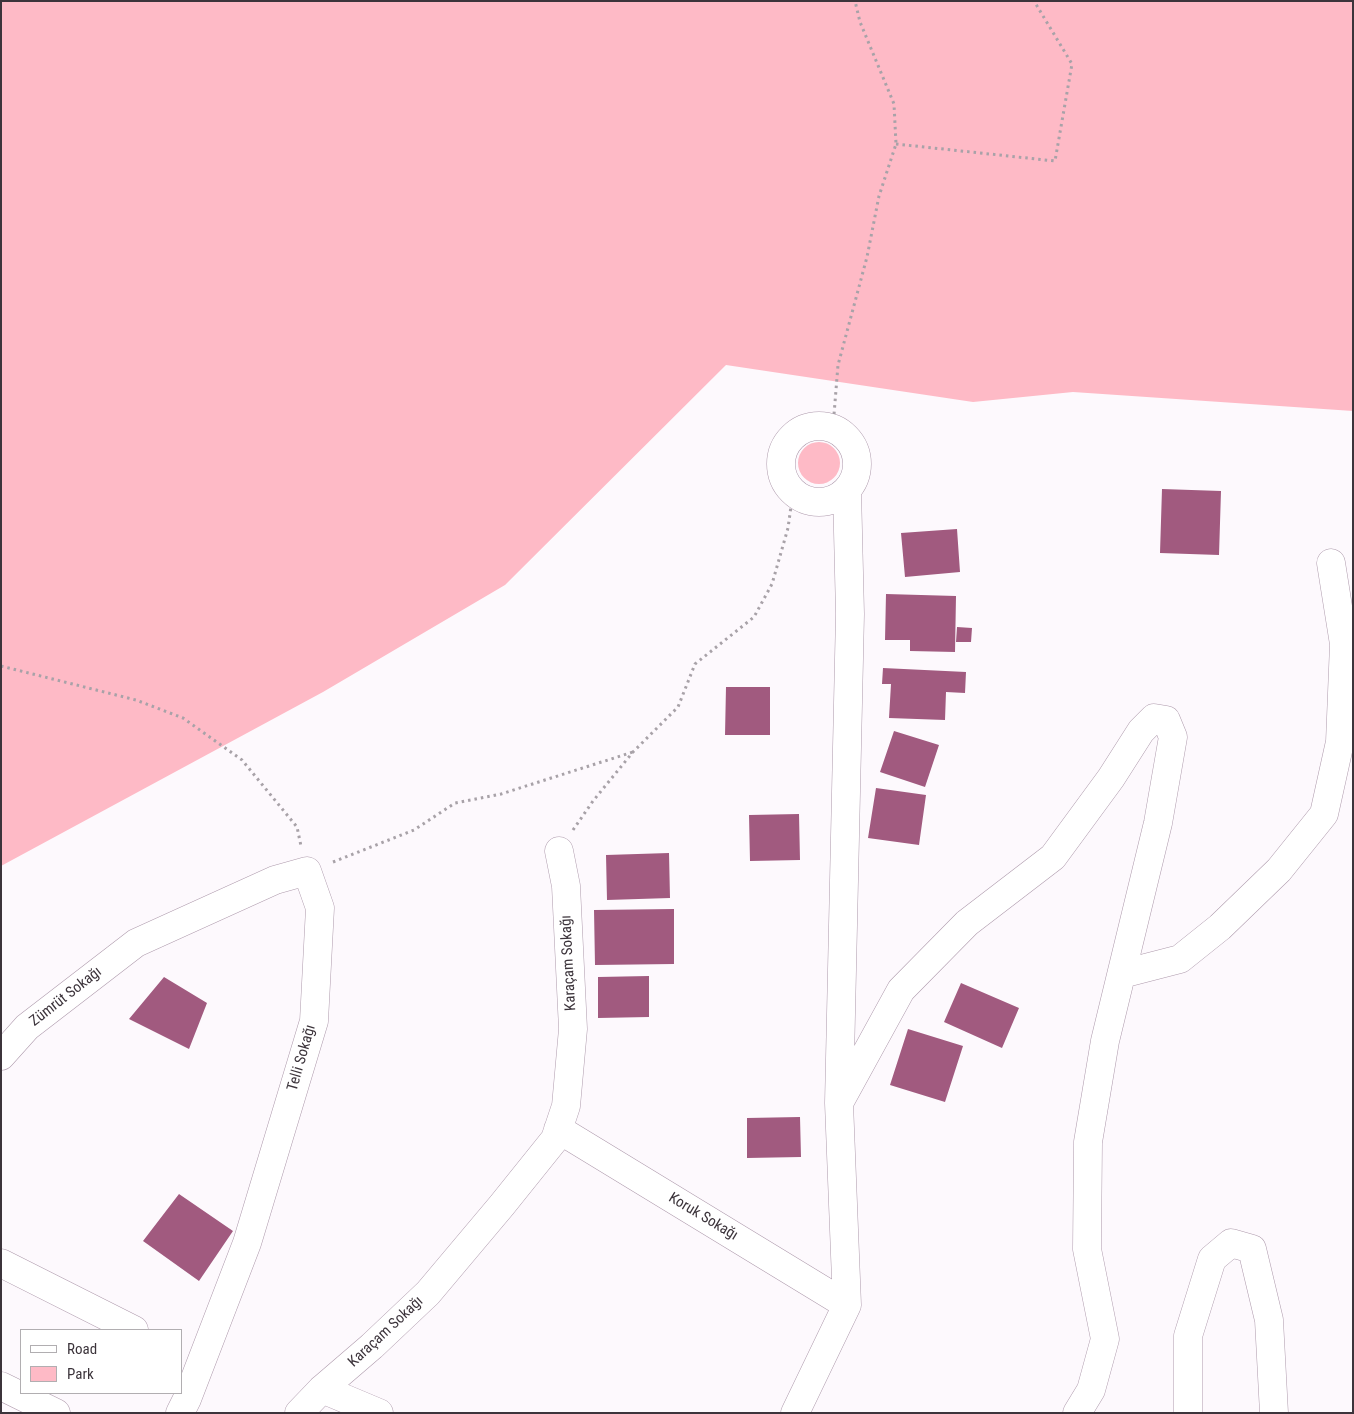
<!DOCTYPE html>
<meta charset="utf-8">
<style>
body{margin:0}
#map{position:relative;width:1354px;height:1414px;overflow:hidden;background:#fdf9fd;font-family:"Roboto Condensed",sans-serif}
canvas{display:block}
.frame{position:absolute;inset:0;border:2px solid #3c343b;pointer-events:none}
.legend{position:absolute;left:20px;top:1329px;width:162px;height:65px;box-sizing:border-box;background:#fff;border:1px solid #b1aeb1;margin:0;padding:6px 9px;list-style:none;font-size:15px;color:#3c343b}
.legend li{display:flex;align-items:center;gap:10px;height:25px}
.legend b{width:25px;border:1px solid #b1aeb1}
</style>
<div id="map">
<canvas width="1354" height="1414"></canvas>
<div class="frame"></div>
<ul class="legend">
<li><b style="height:6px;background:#fff"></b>Road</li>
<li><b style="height:14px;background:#febac6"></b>Park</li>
</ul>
</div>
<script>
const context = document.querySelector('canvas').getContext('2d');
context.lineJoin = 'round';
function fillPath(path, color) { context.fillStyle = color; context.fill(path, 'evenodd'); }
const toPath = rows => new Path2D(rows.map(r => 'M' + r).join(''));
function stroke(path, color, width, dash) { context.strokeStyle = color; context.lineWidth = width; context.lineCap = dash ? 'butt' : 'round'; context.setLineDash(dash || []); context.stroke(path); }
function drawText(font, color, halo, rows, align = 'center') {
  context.font = font + ' "Roboto Condensed",sans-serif'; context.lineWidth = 5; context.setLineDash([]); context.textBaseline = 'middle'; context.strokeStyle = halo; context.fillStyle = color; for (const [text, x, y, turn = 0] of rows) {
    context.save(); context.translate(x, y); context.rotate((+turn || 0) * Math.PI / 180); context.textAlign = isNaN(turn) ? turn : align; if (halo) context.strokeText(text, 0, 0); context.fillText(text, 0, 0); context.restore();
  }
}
const green = toPath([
 [1,1,1353,1,1353,411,1073,392,973,402,726,365,505,585,323,692,1,866],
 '798 463a21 21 0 1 1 42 0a21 21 0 1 1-42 0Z'
]);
const building = toPath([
 [1162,489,1221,491,1219,555,1160,553],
 [957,529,960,572,905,577,901,533],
 [886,594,956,596,955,652,910,651,910,640,885,640],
 [957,627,972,628,971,642,956,642],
 [883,668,966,672,965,693,946,692,945,720,889,718,891,684,882,684],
 [726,687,770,687,770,735,725,735],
 [894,731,939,745,925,787,880,772],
 [876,788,926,795,919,845,868,838],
 [799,814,800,860,750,861,749,815],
 [669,853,670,898,607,900,606,855],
 [674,909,674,964,595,965,594,910],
 [649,976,649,1017,598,1018,598,977],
 [164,977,207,1003,189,1049,129,1019],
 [961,983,1019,1008,1002,1048,944,1022],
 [908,1029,963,1046,945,1102,890,1085],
 [800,1117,801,1157,747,1158,747,1118],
 [179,1194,233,1231,199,1281,143,1241]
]);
const path = toPath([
 [896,144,1055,161,1072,64,1034,1],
 [833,427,838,365,867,257,879,196,896,144,894,104,860,22,855,1],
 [1,666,136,700,183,718,242,760,297,827,301,846],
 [573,830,593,801,633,752,678,707,695,664,754,617,772,584,788,528,793,492],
 [333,862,414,830,455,803,501,794,633,752]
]);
const minor = toPath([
 '781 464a38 38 0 1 1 76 0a38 38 0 1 1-76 0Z',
 [1122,974,1180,959,1220,927,1279,870,1324,814,1340,742,1344,644,1331,563],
 [1,1056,27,1027,136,943,275,880,307,871,320,908,314,1021,247,1243,187,1399,180,1413],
 [839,1103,901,990,967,923,1053,857,1111,778,1141,731,1154,718,1166,720,1173,737,1158,823,1105,1041,1088,1142,1087,1249,1105,1339,1091,1390,1077,1413],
 [558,1129,847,1305],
 [1,1263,134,1330],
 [1,1386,56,1413],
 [322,1389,379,1413],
 [299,1413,322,1389,372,1346,428,1293,502,1205,555,1139,566,1106,573,1029,566,886,559,851],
 [795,1413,847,1305,839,1103,850,614,847,490],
 [1188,1413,1188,1336,1212,1259,1231,1243,1252,1249,1269,1320,1274,1413]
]);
const streetNames = [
 ["Karaçam Sokağı",569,963,-93],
 ["Zümrüt Sokağı",66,997,-38],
 ["Telli Sokağı",302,1058,-74],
 ["Koruk Sokağı",703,1217,31],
 ["Karaçam Sokağı",386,1332,-43]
];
fillPath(green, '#febac6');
fillPath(building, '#a15a7f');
stroke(minor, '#ae9aac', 29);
stroke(path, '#a8a2a8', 3, [2.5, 4]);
stroke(minor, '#fff', 28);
drawText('15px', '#3c343b', '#fff', streetNames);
</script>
